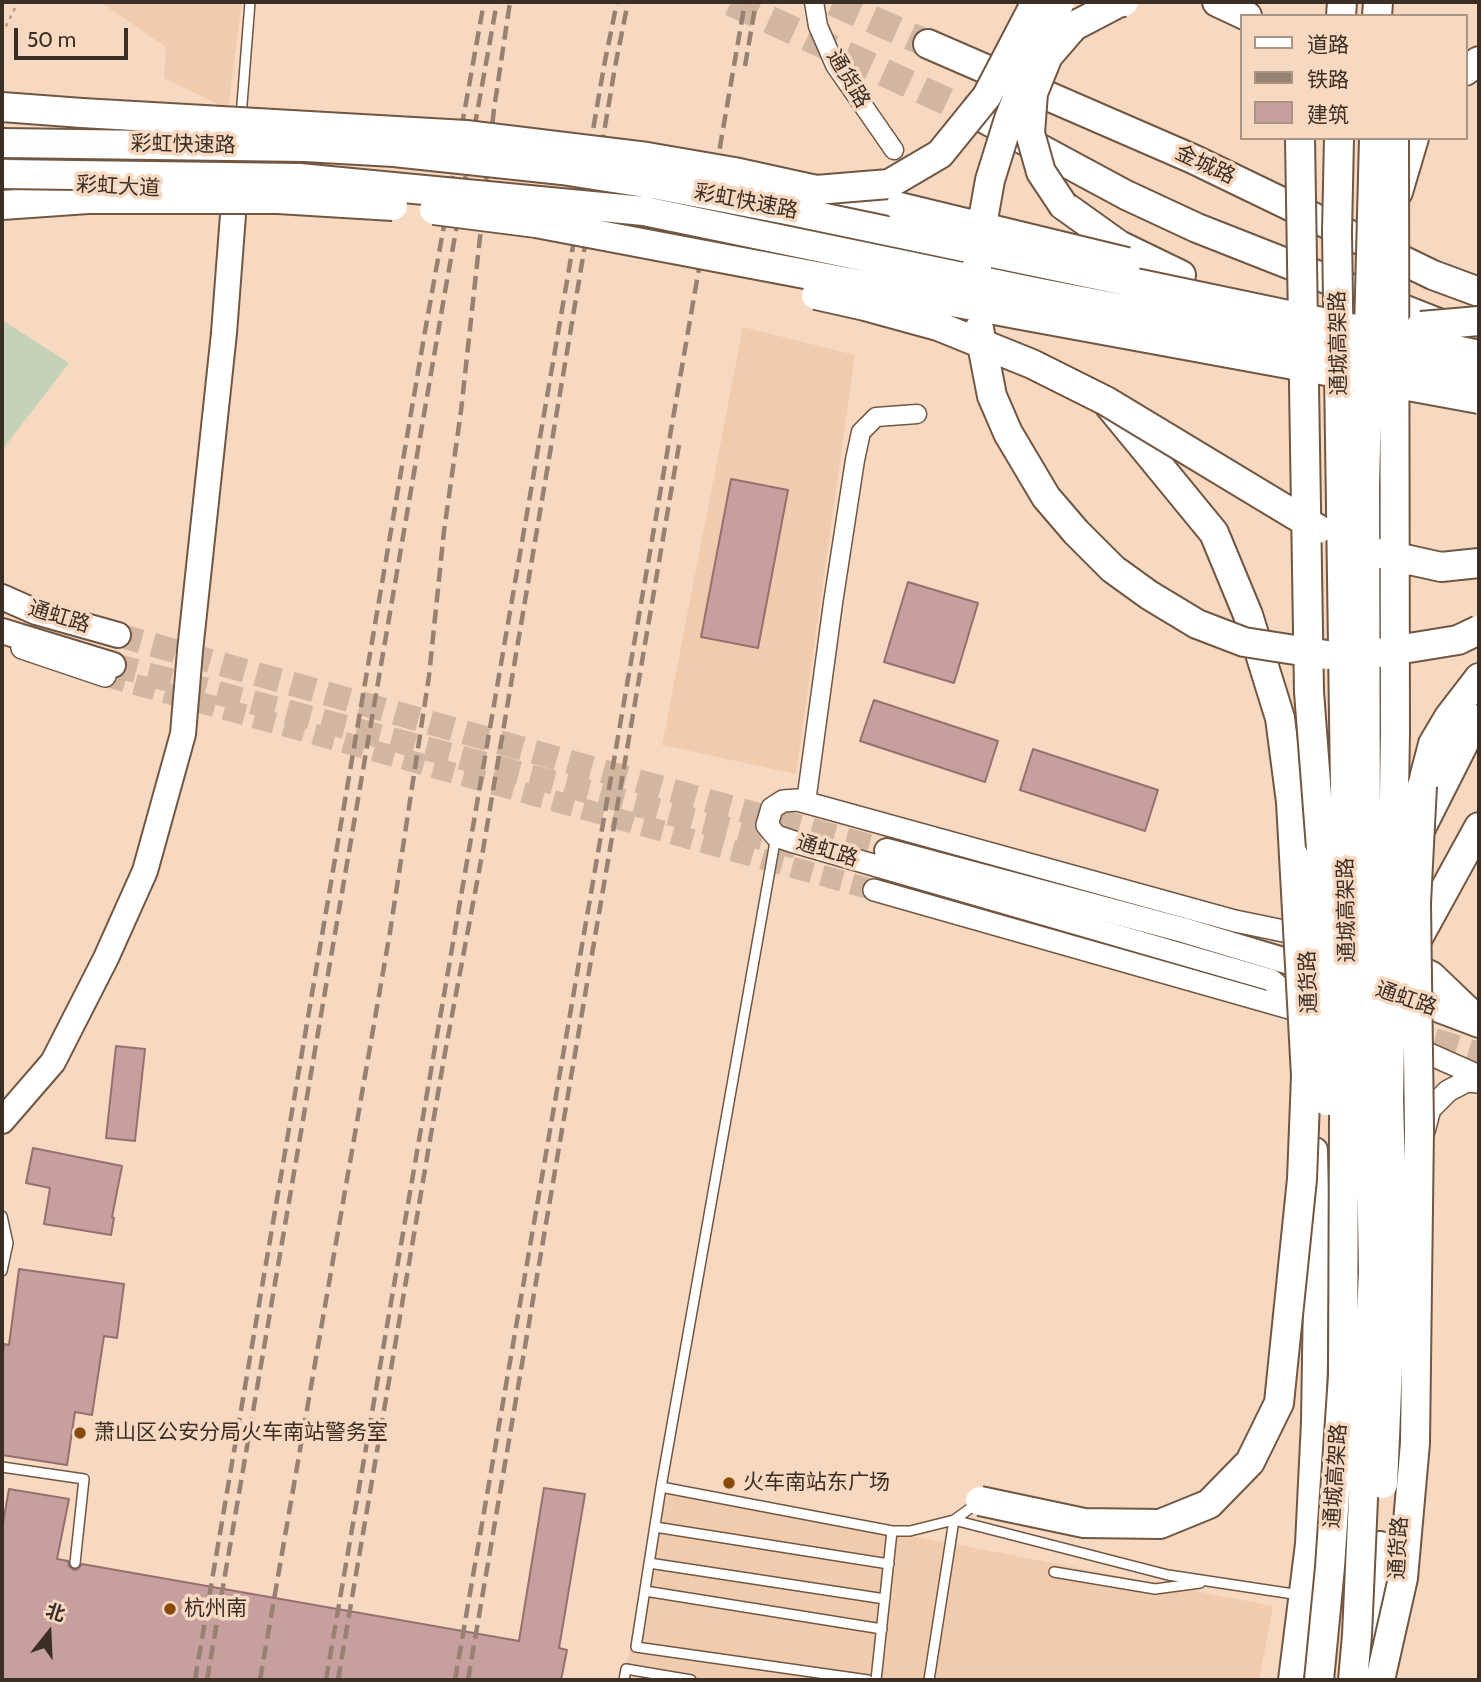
<!DOCTYPE html>
<meta charset="utf-8">
<style>
body{margin:0}
#map{position:relative;width:1481px;height:1682px;overflow:hidden;background:#f7d8c0;font-family:Cabin,"Noto Sans SC",sans-serif}
canvas{display:block}
.frame{position:absolute;inset:0;border:4px solid #3a2e25;pointer-events:none}
.legend{position:absolute;left:1240px;top:14px;width:228px;height:126px;box-sizing:border-box;background:#f7d8c0;border:2px solid #ab9482;margin:0;padding:9px 12px;list-style:none;font-size:21px;color:#3a2e25}
.legend li{display:flex;align-items:center;gap:14px;height:35px}
.legend b{width:35px;border:2px solid #ab9482}
.north{position:absolute;left:14px;top:1598px;width:70px;height:70px;-webkit-text-stroke:5px #f7d8c0;paint-order:stroke;rotate:18deg;font-size:19px;font-weight:700;line-height:28px;text-align:center;color:#3a2e25}
.north::after{content:'';display:block;margin:auto;width:24px;height:32px;background:#3a2e25;clip-path:polygon(50% 0,100% 100%,50% 72%,0 100%)}
.scale{position:absolute;left:14px;top:28px;width:114px;height:32px;box-sizing:border-box;border:4px solid #3a2e25;border-top:0;padding-left:9px;font-size:21px;line-height:24px;white-space:nowrap;color:#3a2e25;-webkit-text-stroke:5px #f7d8c0;paint-order:stroke}
</style>
<div id="map">
<canvas width="1481" height="1682"></canvas>
<div class="frame"></div>
<ul class="legend">
<li><b style="height:9px;background:#fff"></b>道路</li>
<li><b style="height:9px;background:#978272"></b>铁路</li>
<li><b style="height:19px;background:#c79f9e"></b>建筑</li>
</ul>
<div class="north">北</div>
<div class="scale">50 m</div>
</div>
<script>
const context = document.querySelector('canvas').getContext('2d');
context.lineJoin = 'round';
function fillPath(path, color) { context.fillStyle = color; context.fill(path, 'evenodd'); }
const toPath = rows => new Path2D(rows.map(r => 'M' + r).join(''));
function stroke(path, color, width, dash) { context.strokeStyle = color; context.lineWidth = width; context.lineCap = dash ? 'butt' : 'round'; context.setLineDash(dash || []); context.stroke(path); }
function drawText(font, color, halo, rows, align = 'center') {
  context.font = font + ' Cabin,"Noto Sans SC",sans-serif'; context.lineWidth = 7; context.setLineDash([]); context.textBaseline = 'middle'; context.strokeStyle = halo; context.fillStyle = color; for (const [text, x, y, turn = 0] of rows) {
    context.save(); context.translate(x, y); context.rotate((+turn || 0) * Math.PI / 180); context.textAlign = isNaN(turn) ? turn : align; if (halo) context.strokeText(text, 0, 0); context.fillText(text, 0, 0); context.restore();
  }
}
const built = toPath([
 [100,2,242,2,228,109,164,78,166,47],
 [743,327,855,355,796,774,662,745],
 [661,1487,1273,1606,1259,1680,686,1680,626,1669]
]);
const green = toPath([
 [2,320,69,363,2,450]
]);
const building = toPath([
 [731,479,788,490,758,648,701,637,731,479],
 [908,582,978,603,954,683,884,662,908,582],
 [874,700,998,741,985,782,860,741,874,700],
 [1033,749,1158,790,1145,831,1020,790,1033,749],
 [116,1046,145,1049,135,1141,106,1138,116,1046],
 [33,1148,122,1166,112,1217,114,1218,111,1235,44,1224,50,1188,26,1183,33,1148],
 [19,1269,124,1284,117,1338,104,1336,92,1415,75,1412,67,1465,2,1455,2,1361,4,1344,9,1345,19,1269],
 [544,1488,585,1494,559,1648,567,1650,561,1680,2,1680,2,1529,9,1489,69,1499,57,1559,68,1561,69,1566,74,1570,78,1569,82,1564,519,1641,544,1488]
]);
const tertiaryTunnel = toPath([
 [105,676,874,890]
]);
const secondaryTunnel = toPath([
 [118,635,887,851],
 [113,665,796,847],
 [1400,1029,1479,1054]
]);
const primaryTunnel = toPath([
 [731,2,985,119],
 [833,2,928,44]
]);
const path = toPath([
 [2,34,18,2]
]);
const service = toPath([
 [241,117,250,2],
 [776,836,661,1487,636,1647,868,1680],
 [2,1216,8,1243,2,1271],
 [2,1467,84,1479,75,1563],
 [661,1487,892,1531,910,1531,954,1520,1168,1575,1300,1595],
 [655,1527,889,1564],
 [649,1563,885,1599],
 [1054,1572,1155,1589,1200,1583],
 [645,1591,882,1629],
 [624,1680,626,1669,691,1680],
 [876,1680,892,1531],
 [929,1680,954,1520,979,1502]
]);
const minor = toPath([
 [814,2,818,26,835,65,894,150],
 [806,802,833,603,855,460,861,432,876,417,917,414]
]);
const tertiary = toPath([
 [22,648,105,676],
 [874,890,1303,1012],
 [1308,936,1235,921,797,800,783,801,772,808,767,825,776,836,794,842,1271,980,1309,1013],
 [1407,1044,1479,1076],
 [1424,1131,1430,1109,1448,1091,1467,1081,1479,1082]
]);
const secondary = toPath([
 [2,597,36,612,118,635],
 [2,631,113,665],
 [887,851,1183,930,1316,970],
 [1405,961,1432,974,1479,1019],
 [1402,996,1479,1025],
 [2,1121,53,1062,106,958,145,871,183,734,190,651,224,333,239,136,229,136],
 [1291,1680,1308,1544,1314,1422,1317,1230,1315,1150]
]);
const primary = toPath([
 [928,44,1193,159,1433,275,1479,292],
 [985,119,1126,195,1197,228,1479,339],
 [1418,834,1466,739,1479,719],
 [1412,949,1479,827]
]);
const trunk = toPath([
 [1217,2,1247,16],
 [1341,16,1342,2],
 [1377,16,1378,2],
 [1465,71,1479,61],
 [2,107,82,113],
 [1398,192,1414,138],
 [828,193,900,207],
 [2,205,88,199],
 [1063,205,1119,245,1181,275],
 [1109,405,1214,533,1248,615,1280,718,1291,802,1294,856],
 [1422,786,1433,744,1449,717,1479,678],
 [1380,1546,1377,1602,1383,1657]
]);
const rail = toPath([
 [745,66,756,2],
 [195,1680,424,337,484,2],
 [207,1680,446,286,497,2],
 [260,1680,390,932,429,676,444,531,461,411,494,109,510,2],
 [326,1680,604,66,617,2],
 [338,1680,444,1058,483,850,615,67,628,2],
 [455,1680,745,2],
 [468,1680,679,445]
]);
const trunkBridge = toPath([
 [82,113,466,135,647,157,734,172,816,190,889,184,940,154,987,96,1036,2],
 [1300,138,1309,692,1321,848,1327,1101],
 [2,143,305,147,394,152,562,170,658,185,787,210,1479,355],
 [2,174,299,178,644,211,1035,292,1479,378],
 [88,199,278,199,393,206],
 [1063,205,1041,172,1030,133,1033,93,1048,56,1074,26,1118,3,1124,2],
 [900,207,1127,262],
 [434,210,536,223,1016,314,1479,399],
 [977,268,979,242,990,180,1009,119,1032,61,1060,2],
 [816,295,865,306,938,326,1032,364,1106,401,1318,529],
 [1421,326,1479,321],
 [979,329,992,396,1008,433,1046,497,1076,532,1113,569,1149,595,1197,624,1244,642,1327,655],
 [1378,553,1441,567,1479,563],
 [1378,653,1458,640,1479,630],
 [1383,1484,1393,1249,1389,1100,1395,732,1394,138],
 [980,1501,1084,1523,1160,1524,1209,1504,1250,1462,1279,1403,1302,1179,1306,1076,1294,856],
 [1319,1680,1330,1567,1343,1376,1344,1119,1348,992,1337,232,1339,138],
 [1353,1680,1357,1635,1373,1271,1366,863,1365,485,1374,138],
 [1380,1680,1403,1578,1415,1443,1419,1128,1416,903,1422,786]
]);
const markers = [
 [80,1433,7,"#884a0b"],
 [729,1483,7,"#884a0b"],
 [170,1609,7,"#884a0b"]
];
const streetNames = [
 ["通货路",848,79,59],
 ["彩虹快速路",183,145,1],
 ["金城路",1205,165,25],
 ["彩虹大道",118,187,3],
 ["彩虹快速路",746,202,11],
 ["通城高架路",1339,343,-91],
 ["通虹路",59,617,17],
 ["通虹路",827,851,17],
 ["通城高架路",1347,910,-91],
 ["通货路",1309,982,-92],
 ["通虹路",1406,999,19],
 ["通城高架路",1336,1476,-86],
 ["通货路",1399,1548,-87]
];
const poiNames = [
 ["萧山区公安分局火车南站警务室",94,1433],
 ["火车南站东广场",743,1483],
 ["杭州南",184,1609]
];
fillPath(built, '#f0cbae');
fillPath(green, '#c4d3b8');
fillPath(building, '#c79f9e');
stroke(building, '#95706f', 2);
stroke(tertiaryTunnel, '#d1b6a1', 21, [21, 10]);
stroke(secondaryTunnel, '#d1b6a1', 24, [24, 12]);
stroke(primaryTunnel, '#d1b6a1', 28, [28, 14]);
stroke(service, '#715742', 12);
stroke(minor, '#715742', 21);
stroke(tertiary, '#715742', 24);
stroke(secondary, '#715742', 28);
stroke(primary, '#715742', 32);
stroke(trunk, '#715742', 32);
stroke(path, '#b59d8a', 2.5, [3.5, 5]);
stroke(service, '#fff', 9);
stroke(minor, '#fff', 18);
stroke(tertiary, '#fff', 21);
stroke(secondary, '#fff', 24);
stroke(primary, '#fff', 28);
stroke(trunk, '#fff', 28);
stroke(rail, '#978272', 4.5, [14, 7]);
stroke(trunkBridge, '#715742', 32, []);
stroke(trunkBridge, '#fff', 28);
for (const [x, y, r, color] of markers) { const dot = new Path2D(); dot.arc(x, y, r, 0, 2 * Math.PI); context.fillStyle = color; context.fill(dot); stroke(dot, '#f7d8c0', 2.5); }
drawText('21px', '#3a2e25', '#f7d8c0', streetNames);
drawText('21px', '#3a2e25', '#f7d8c0', poiNames, 'left');
</script>
